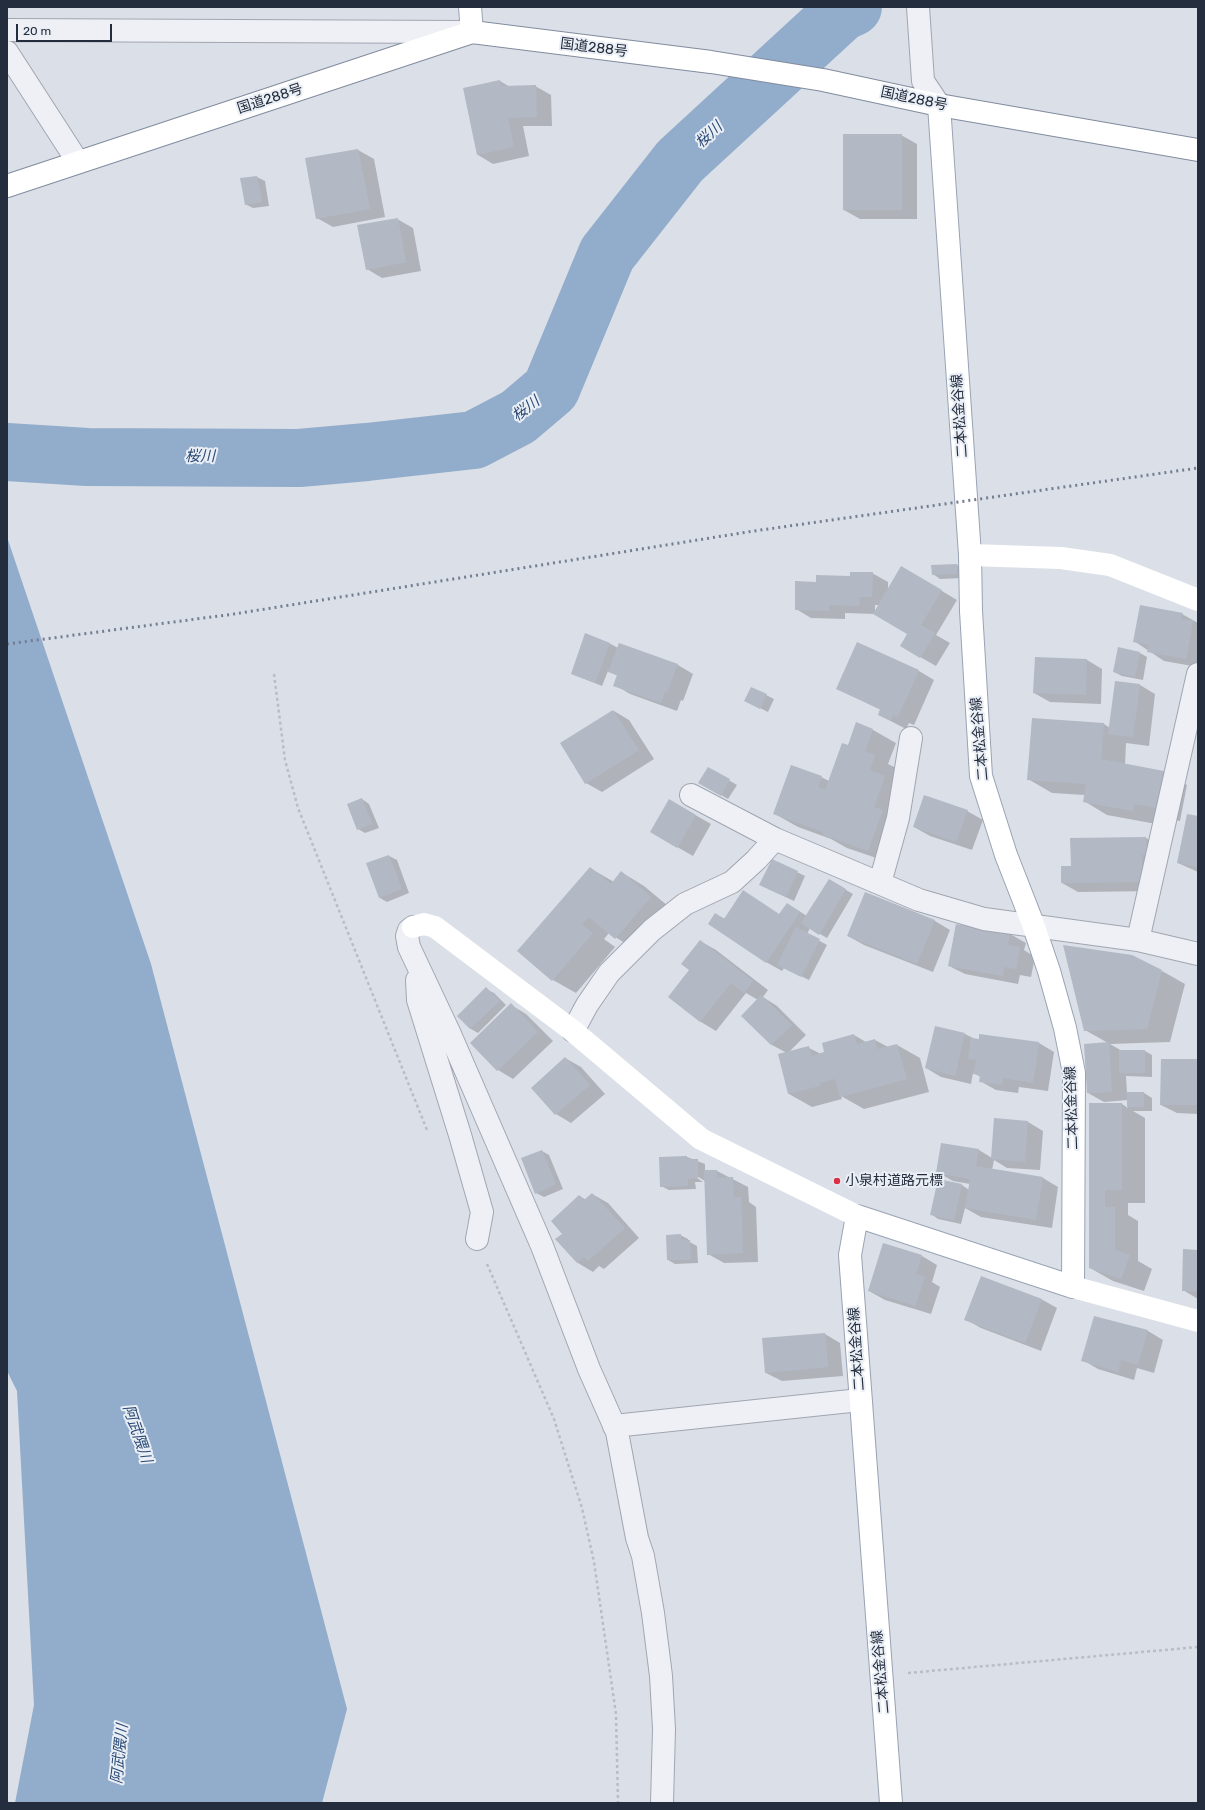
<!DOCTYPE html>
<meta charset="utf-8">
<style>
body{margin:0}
#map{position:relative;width:1205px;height:1810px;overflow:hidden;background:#dbdfe7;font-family:Rubik,sans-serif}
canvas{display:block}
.frame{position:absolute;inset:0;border:8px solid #242d3e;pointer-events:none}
.scale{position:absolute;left:16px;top:24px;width:96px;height:18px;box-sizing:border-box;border:2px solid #242d3e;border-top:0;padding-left:5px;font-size:12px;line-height:14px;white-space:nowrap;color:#242d3e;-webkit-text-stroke:3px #eaeef5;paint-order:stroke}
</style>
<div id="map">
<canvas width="1205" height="1810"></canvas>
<div class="frame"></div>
<div class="scale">20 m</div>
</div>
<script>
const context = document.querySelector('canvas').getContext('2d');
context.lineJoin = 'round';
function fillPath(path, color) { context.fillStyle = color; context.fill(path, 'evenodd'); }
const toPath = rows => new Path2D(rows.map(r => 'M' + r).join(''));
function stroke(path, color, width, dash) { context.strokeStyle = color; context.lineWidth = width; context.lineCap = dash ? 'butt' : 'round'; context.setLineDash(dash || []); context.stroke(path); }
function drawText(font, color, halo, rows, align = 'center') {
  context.font = font + ' Rubik,"Noto Sans JP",sans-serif'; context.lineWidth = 4; context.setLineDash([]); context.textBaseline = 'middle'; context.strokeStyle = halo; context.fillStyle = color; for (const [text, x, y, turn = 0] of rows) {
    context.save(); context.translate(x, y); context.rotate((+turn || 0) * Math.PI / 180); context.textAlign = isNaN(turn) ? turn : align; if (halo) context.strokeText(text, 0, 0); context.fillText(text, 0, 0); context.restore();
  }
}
const water = toPath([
 [7,537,151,964,347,1709,322,1803,15,1803,34,1705,17,1391,7,1371]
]);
const shadow = toPath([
 [500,81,510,87,535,86,551,95,552,126,523,126,529,156,493,164,478,155],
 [901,135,917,144,917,219,860,219,844,210],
 [358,150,374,159,385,217,333,227,317,218,306,159],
 [257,177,265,181,269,206,253,208,245,204],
 [397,219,413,228,421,271,382,278,367,269],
 [957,565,965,570,965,578,940,579,933,574,932,566],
 [902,567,957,600,936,635,950,643,936,666,901,646,909,634,875,614,845,613,845,619,811,618,796,609,817,583,872,573,888,582,888,590],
 [875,605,879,605,875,613],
 [1182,614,1198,623,1198,667,1164,661,1134,641],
 [609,643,618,648,678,665,693,674,683,701,681,700,677,711,630,694,615,685,618,676,608,671,602,686,572,674],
 [1140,653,1147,657,1143,680,1122,676,1114,672],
 [1087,660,1102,669,1101,704,1050,702,1034,693],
 [919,671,934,680,914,725,909,723,906,729,879,715,881,710,837,689],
 [1140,685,1155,694,1149,746,1126,743,1125,765,1164,772,1187,785,1180,821,1158,817,1156,824,1107,815,1084,801,1085,795,1052,793,1028,779,1104,724,1110,728],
 [766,695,774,699,768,712,752,704],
 [614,711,629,720,654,759,602,792,586,783],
 [856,724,873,730,896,743,888,764,898,769,891,863,847,848,831,839,798,827,775,814,821,777,829,781,848,747],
 [708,768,737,785,728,799,699,782],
 [362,799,369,804,379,828,365,833,358,829],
 [669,800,711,824,693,856,651,832],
 [967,811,983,820,972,850,930,836,914,827],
 [1198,817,1198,872,1178,863],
 [1146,838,1162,847,1157,891,1078,892,1062,883,1072,867,1071,839],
 [389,856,397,860,409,893,387,902,380,898],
 [772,860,805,876,794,901,768,889],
 [590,868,614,882,621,872,644,886,674,911,639,952,609,933,604,939,615,947,576,993,553,980,519,951],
 [829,880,853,894,827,938,810,928,807,934,827,945,809,980,784,968,782,971,766,962,716,914,725,919,759,901,780,915,788,904,807,916],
 [866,893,935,921,950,930,933,972,864,945,848,936],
 [956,925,1010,934,1026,943,1024,950,1035,957,1031,977,1020,975,1018,984,965,974,949,966],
 [700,941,716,950,768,990,763,997,777,1006,806,1035,788,1053,809,1048,821,1054,854,1035,866,1042,875,1040,888,1047,897,1045,920,1058,929,1092,864,1109,841,1096,842,1099,812,1107,789,1094,779,1055,787,1053,772,1045,742,1016,758,1000,746,993,716,1031,701,1022,669,997,691,970],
 [1162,971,1185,984,1170,1042,1110,1044,1122,1051,1145,1051,1152,1055,1152,1077,1126,1076,1127,1093,1144,1093,1152,1098,1152,1111,1133,1111,1145,1118,1145,1203,1128,1203,1128,1215,1138,1221,1138,1261,1152,1269,1144,1291,1113,1281,1090,1268,1090,1104,1122,1104,1128,1108,1128,1100,1104,1102,1088,1093,1108,1043,1085,1030],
 [486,989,494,993,506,1005,478,1033,471,1029,458,1016],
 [511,1005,526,1014,553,1041,513,1079,498,1070],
 [936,1027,965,1034,975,1039,1039,1043,1054,1052,1048,1091,1019,1087,1018,1093,996,1090,980,1081,981,1077,973,1073,971,1084,941,1077,926,1068],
 [565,1058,581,1067,605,1094,571,1123,556,1114,532,1088],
 [1198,1060,1198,1114,1177,1113,1161,1105],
 [1028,1122,1043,1131,1040,1170,1007,1168,994,1160,992,1170,1043,1178,1058,1187,1052,1228,981,1217,965,1208,961,1224,938,1219,931,1214,962,1185,969,1190,970,1184,953,1181,937,1172,979,1150,992,1158],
 [542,1151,549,1155,563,1189,544,1197,536,1193],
 [687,1157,705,1164,705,1171,717,1171,748,1187,749,1202,756,1207,758,1262,724,1263,708,1254,705,1181,695,1175,694,1176,703,1182,695,1182,696,1189,669,1190,661,1186],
 [592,1194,608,1203,639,1238,604,1269,599,1266,593,1272,578,1263,557,1239,563,1234,580,1196,586,1200],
 [680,1235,688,1239,688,1241,697,1246,698,1263,675,1264,668,1260],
 [1198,1251,1198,1299,1183,1290],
 [922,1256,937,1265,932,1282,940,1287,931,1314,885,1300,869,1291],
 [1041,1299,1057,1308,1041,1351,981,1328,965,1319],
 [1095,1317,1148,1331,1163,1340,1154,1373,1137,1368,1134,1380,1098,1369,1083,1360],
 [825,1334,840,1343,843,1376,782,1381,766,1373]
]);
const river = toPath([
 [7,452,87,457,299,458,367,452,474,440,518,417,551,389,607,254,680,161,842,12,853,7]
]);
const building = toPath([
 [500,80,501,86,536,85,537,117,508,118,514,147,477,155,463,88],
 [843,134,902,134,902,210,843,210],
 [358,149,370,209,316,219,305,158],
 [257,176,262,202,245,205,240,178],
 [398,218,406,262,366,270,357,225],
 [957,564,957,574,932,575,931,565],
 [901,566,942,590,921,625,935,633,920,658,900,646,907,634,873,614],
 [850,572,873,572,872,597,860,597,859,606,829,605,829,611,795,610,795,581,816,582,816,575,850,576],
 [1140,605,1183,613,1181,619,1193,621,1186,659,1147,652,1149,645,1133,642],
 [585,633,610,643,595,683,571,674],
 [857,642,919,670,898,717,893,715,891,721,878,715,880,709,836,689],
 [619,643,678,664,667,693,665,692,661,703,613,686,617,675,608,672],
 [1118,647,1140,652,1135,677,1113,672],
 [1035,657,1087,659,1086,695,1033,693],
 [1115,681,1140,684,1133,737,1108,734],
 [751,687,767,694,760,709,744,701],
 [613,710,639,750,585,784,560,743],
 [1032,718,1104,723,1101,759,1164,771,1157,808,1135,804,1133,811,1083,802,1086,784,1027,780],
 [856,722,873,729,865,751,875,755,870,770,885,776,874,807,883,810,868,851,823,835,823,832,773,814,791,765,822,776,818,787,825,790,842,743,848,745],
 [708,767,730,779,721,796,698,783],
 [924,795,968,810,956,842,913,827],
 [362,798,372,824,357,830,347,804],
 [669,799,696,815,677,848,650,832],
 [1187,814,1198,816,1198,867,1177,863],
 [1146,837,1147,855,1142,855,1142,882,1061,883,1061,866,1071,866,1070,838],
 [389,855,402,889,379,898,366,863],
 [772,859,798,871,786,897,759,885],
 [590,867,611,884,621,871,651,897,615,939,589,917,582,925,593,933,552,981,517,951],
 [829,879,846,889,819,935,801,923],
 [743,890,779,914,787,903,800,912,766,963,708,924,715,913,724,919],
 [865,892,935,920,917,964,847,936],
 [956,924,1010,933,1008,945,1020,947,1016,969,1004,967,1003,976,948,966],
 [796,927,820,939,801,977,777,965],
 [700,940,753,981,744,993,731,983,700,1022,668,997,689,970,681,964],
 [1063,945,1132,955,1162,970,1147,1029,1084,1031],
 [486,987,500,1001,470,1029,457,1016],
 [761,995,792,1025,771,1045,741,1016],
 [511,1003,538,1032,497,1071,470,1043],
 [935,1026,965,1033,955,1076,925,1068],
 [854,1034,857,1044,875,1039,877,1049,897,1044,907,1079,840,1097,835,1079,819,1083,820,1086,788,1094,778,1054,809,1046,812,1056,824,1052,822,1043],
 [979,1034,1039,1042,1033,1083,1003,1078,1002,1085,979,1082,980,1075,973,1074,976,1060,968,1059,971,1038,979,1039],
 [1109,1042,1112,1092,1087,1093,1084,1044],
 [1119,1050,1145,1050,1145,1073,1119,1073],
 [565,1057,590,1085,555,1115,531,1088],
 [1161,1059,1198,1059,1198,1105,1160,1105],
 [1127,1092,1144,1092,1144,1107,1127,1107],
 [1089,1103,1122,1103,1122,1190,1105,1190,1105,1207,1115,1207,1115,1250,1130,1255,1121,1279,1089,1268],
 [994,1118,1028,1121,1025,1162,991,1159],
 [941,1143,979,1149,976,1166,1043,1177,1036,1220,965,1208,970,1179,936,1173],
 [542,1150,556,1184,535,1194,521,1158],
 [687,1156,687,1159,698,1159,698,1178,688,1179,688,1186,660,1187,659,1157],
 [704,1170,717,1170,717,1178,733,1177,734,1197,741,1197,743,1253,707,1255],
 [938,1179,962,1184,954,1220,930,1215],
 [592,1193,625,1228,588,1261,584,1257,577,1263,555,1239,562,1234,551,1221,579,1195,584,1200],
 [681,1234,681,1240,690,1240,691,1260,667,1260,666,1235],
 [883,1243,922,1255,916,1274,925,1277,915,1306,868,1291],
 [1183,1249,1198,1250,1198,1291,1182,1291],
 [981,1276,1042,1299,1025,1343,964,1320],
 [1094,1316,1148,1330,1138,1365,1121,1360,1118,1372,1081,1361],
 [825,1333,828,1367,765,1373,762,1338]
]);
const path = toPath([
 [274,674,285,760,298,808,427,1130],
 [487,1264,554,1419,582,1508,594,1562,616,1714,618,1803],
 [908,1673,1198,1647]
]);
const street = toPath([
 [918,7,923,81,939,105],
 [7,30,466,32],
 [7,52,78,162],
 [691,795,775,839],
 [880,883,898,818,911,738],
 [413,927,409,930,407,936,409,947,449,1032,542,1246,589,1369,617,1432,637,1538,643,1556,653,1613,661,1676,664,1729,662,1803],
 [1138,940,1198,674],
 [417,980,418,1000,460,1135,482,1212,477,1239],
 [573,1031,587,1005,609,973,652,930,685,904,732,882,756,860,775,839,919,900,984,919,1138,940,1198,954],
 [614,1426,860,1400]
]);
const secondary = toPath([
 [970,555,1061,558,1110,565,1198,600],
 [413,927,424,924,435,927,573,1031,701,1139,857,1216],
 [1073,1287,1198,1321]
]);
const primary = toPath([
 [470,7,472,32],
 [891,1803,850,1255,857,1216,1073,1287,1074,1073,1065,1028,1049,971,1033,924,1006,855,981,776,971,611,970,555,939,105]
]);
const highway = toPath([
 [7,186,472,32,711,62,823,80,939,105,1198,150]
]);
const rail = toPath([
 [7,644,234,614,754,531,1198,468]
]);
const markers = [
 [837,1181,4,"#db3147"]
];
const streetNames = [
 ["国道288号",594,48,7],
 ["国道288号",270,99,-18],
 ["国道288号",914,99,12],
 ["二本松金谷線",960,416,-94],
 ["二本松金谷線",980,739,-95],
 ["二本松金谷線",1072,1108,-92],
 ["二本松金谷線",857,1349,-94],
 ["二本松金谷線",881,1672,-95]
];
const poiNames = [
 ["小泉村道路元標",845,1181]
];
const waterNames = [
 ["桜川",709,135,-43],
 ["桜川",526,409,-37],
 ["桜川",200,457],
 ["阿武隈川",137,1434,71],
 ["阿武隈川",120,1754,-84]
];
fillPath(water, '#92accb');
fillPath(shadow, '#0003');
stroke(river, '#92accb', 58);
fillPath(building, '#b2b8c4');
stroke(street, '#a0a6b1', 24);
stroke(primary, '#99a3b4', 24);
stroke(highway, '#818c9f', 24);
stroke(path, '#b9bdc5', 2.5, [3, 3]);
stroke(street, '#eef0f5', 22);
stroke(secondary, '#fff', 22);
stroke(primary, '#fff', 22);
stroke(highway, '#fff', 22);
stroke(rail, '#737e92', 3, [2, 4]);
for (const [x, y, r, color] of markers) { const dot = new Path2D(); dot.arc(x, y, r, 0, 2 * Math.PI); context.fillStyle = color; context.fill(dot); stroke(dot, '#eaeef5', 1.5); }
drawText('14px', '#242d3e', '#eaeef5', streetNames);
drawText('14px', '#242d3e', '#eaeef5', poiNames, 'left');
drawText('italic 15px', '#2a4a76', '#eaeef5', waterNames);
</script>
